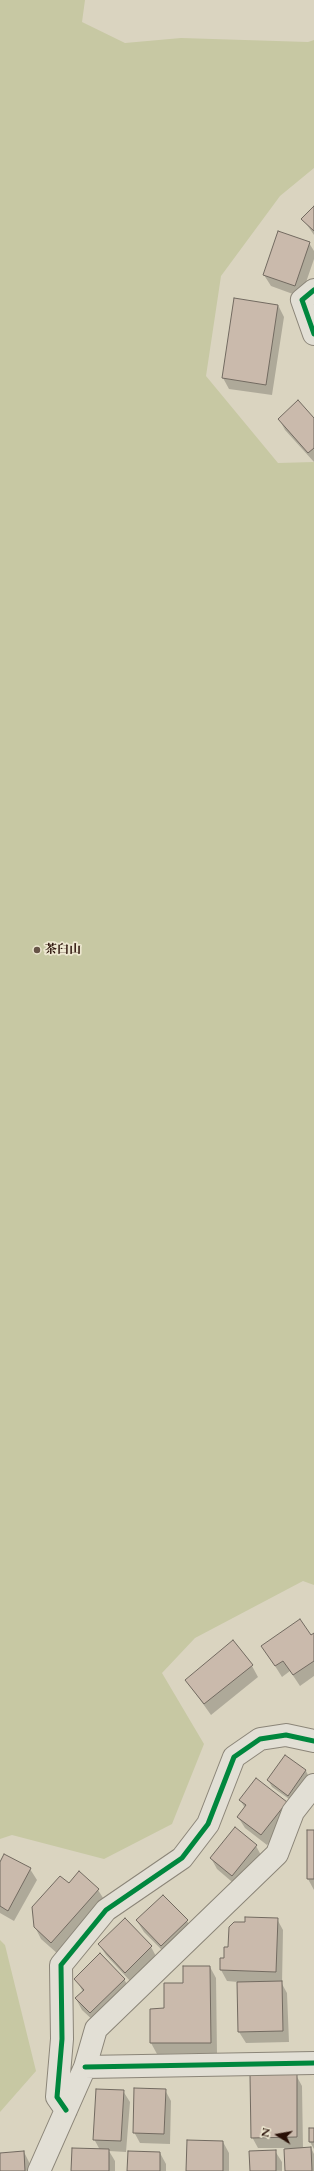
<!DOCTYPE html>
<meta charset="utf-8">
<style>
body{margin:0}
#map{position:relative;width:314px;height:2171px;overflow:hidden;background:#dad4c0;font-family:Cardo,serif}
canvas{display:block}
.north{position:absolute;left:258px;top:2115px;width:40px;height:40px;-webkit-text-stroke:3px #ede7d0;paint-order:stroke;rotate:281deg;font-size:11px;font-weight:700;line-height:16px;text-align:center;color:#280f06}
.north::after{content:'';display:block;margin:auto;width:14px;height:18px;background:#280f06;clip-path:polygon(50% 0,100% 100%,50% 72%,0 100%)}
</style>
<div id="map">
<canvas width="314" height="2171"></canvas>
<div class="north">N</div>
</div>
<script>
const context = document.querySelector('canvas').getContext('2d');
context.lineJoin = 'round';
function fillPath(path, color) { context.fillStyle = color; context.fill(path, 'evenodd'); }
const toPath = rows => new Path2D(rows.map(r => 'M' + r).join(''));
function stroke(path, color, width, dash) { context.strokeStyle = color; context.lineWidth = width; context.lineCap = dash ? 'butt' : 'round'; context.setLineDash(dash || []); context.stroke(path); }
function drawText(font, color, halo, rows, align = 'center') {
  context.font = font + ' Cardo,"Noto Serif JP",serif'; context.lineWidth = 3.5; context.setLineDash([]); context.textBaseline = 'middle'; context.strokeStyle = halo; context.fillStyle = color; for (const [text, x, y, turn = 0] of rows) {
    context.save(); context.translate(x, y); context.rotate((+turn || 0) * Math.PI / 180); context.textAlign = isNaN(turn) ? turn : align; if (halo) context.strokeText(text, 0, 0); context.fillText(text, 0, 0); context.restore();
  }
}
const green = toPath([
 [0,0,85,0,82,22,125,43,181,38,308,42,314,40,314,168,280,196,221,276,206,376,278,463,314,462,314,1585,303,1581,195,1638,162,1673,204,1744,172,1824,104,1859,12,1835,0,1839],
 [0,1940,5,1945,36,2071,0,2112]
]);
const shadow = toPath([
 [314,207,314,235,303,219],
 [309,243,314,251,314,259,301,297,271,286,264,275],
 [278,305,284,317,272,395,229,389,223,378],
 [279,419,314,419,314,462,285,430],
 [314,1634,314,1676,300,1686,290,1671,282,1677,263,1647],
 [252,1666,258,1677,211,1715,186,1680],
 [285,1757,306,1771,309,1777,292,1801,272,1787,268,1780],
 [240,1800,286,1803,292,1814,267,1845,245,1828,238,1817,245,1808],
 [314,1831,314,1890,308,1879],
 [256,1846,262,1857,238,1887,217,1869,211,1858],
 [0,1864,30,1869,37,1880,14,1921,0,1913],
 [79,1873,98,1890,105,1901,58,1954,41,1939,35,1927],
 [277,1919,283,1930,282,1984,287,1993,289,2042,246,2043,239,2032,238,1982,227,1981,221,1970,221,1959,225,1959,229,1948,246,1923],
 [137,1921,187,1921,193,1932,168,1956,144,1932],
 [99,1944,151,1947,157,1958,132,1983,106,1955],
 [210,1967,216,1978,217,2053,157,2054,151,2043,151,2010,165,2009,184,1984],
 [76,1979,124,1979,130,1990,97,2024,82,2010,76,1999,83,1992],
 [296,2075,302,2086,303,2149,311,2148,314,2154,314,2171,286,2171,285,2148,258,2148,252,2137],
 [165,2090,171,2101,170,2144,140,2143,134,2132],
 [123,2091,130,2102,126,2152,109,2151,115,2161,115,2171,72,2171,100,2150,94,2139],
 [310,2129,314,2129,314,2149,310,2142],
 [223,2142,229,2153,229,2171,187,2171],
 [275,2151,282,2162,282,2171,251,2171],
 [24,2152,30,2164,30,2171,0,2171,0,2154],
 [160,2153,166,2164,166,2171,128,2171]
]);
const building = toPath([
 [314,206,314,231,301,219,314,206],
 [278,231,310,242,295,286,263,275,278,231],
 [234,298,278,305,266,385,222,378,234,298],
 [298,400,314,418,314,448,308,453,278,419,298,400],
 [300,1619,311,1635,314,1633,314,1661,293,1675,283,1661,275,1666,261,1646,300,1619],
 [233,1640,253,1665,204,1704,185,1680,233,1640],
 [285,1755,306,1770,288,1796,267,1780,285,1755],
 [256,1778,287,1802,261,1835,237,1817,246,1805,239,1800,256,1778],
 [235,1827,257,1845,232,1876,210,1858,235,1827],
 [307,1830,314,1830,314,1879,307,1879,307,1830],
 [4,1854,31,1868,8,1911,0,1906,0,1862,4,1854],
 [79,1871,99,1889,51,1943,34,1927,32,1907,60,1876,69,1883,79,1871],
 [163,1895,188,1920,161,1946,136,1920,163,1895],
 [245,1917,278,1918,276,1972,220,1970,220,1958,224,1958,224,1947,228,1947,229,1927,234,1922,245,1922,245,1917],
 [125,1918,152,1946,125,1973,98,1944,125,1918],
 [100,1953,125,1979,90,2013,75,1998,84,1990,74,1979,100,1953],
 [183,1966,210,1966,211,2043,150,2043,150,2009,164,2008,164,1983,183,1983,183,1966],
 [282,1981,283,2031,238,2032,237,1982,282,1981],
 [297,2074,297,2137,251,2138,250,2075,297,2074],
 [134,2088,166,2089,164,2134,133,2133,134,2088],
 [96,2089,124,2090,121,2141,93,2140,96,2089],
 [309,2128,314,2128,314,2142,309,2142,309,2128],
 [187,2140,223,2141,223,2171,186,2171,187,2140],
 [311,2147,312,2171,285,2171,284,2149,311,2147],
 [72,2148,109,2149,109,2171,71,2171,72,2148],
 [276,2150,276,2171,250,2171,249,2151,276,2150],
 [24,2151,25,2171,0,2171,0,2153,24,2151],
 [128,2151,160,2152,160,2171,127,2171,128,2151]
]);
const street = toPath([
 [314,290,302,300,314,334],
 [85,2067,314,2063],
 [66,2110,57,2097,62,2039,61,1965,106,1910,182,1858,208,1824,234,1757,260,1739,286,1735,314,1741],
 [39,2171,85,2067,96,2029,277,1854,293,1812,314,1785]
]);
const cycleway = toPath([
 [314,290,302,300,314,334],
 [85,2067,314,2063],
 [66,2110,57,2097,62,2039,61,1965,106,1910,182,1858,208,1824,234,1757,260,1739,286,1735,314,1741]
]);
const markers = [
 [37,950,4,"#665447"]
];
const poiNames = [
 ["茶臼山",45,950]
];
fillPath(green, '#c7c8a3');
fillPath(shadow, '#0003');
fillPath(building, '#cabaac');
stroke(building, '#726a60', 1);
stroke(street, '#8b8578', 24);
stroke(street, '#e2dfd5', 22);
stroke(cycleway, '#00873e', 5);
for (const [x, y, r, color] of markers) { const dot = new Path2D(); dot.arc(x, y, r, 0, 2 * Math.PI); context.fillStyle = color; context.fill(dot); stroke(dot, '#ede7d0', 1.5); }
drawText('bold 12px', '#280f06', '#ede7d0', poiNames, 'left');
</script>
